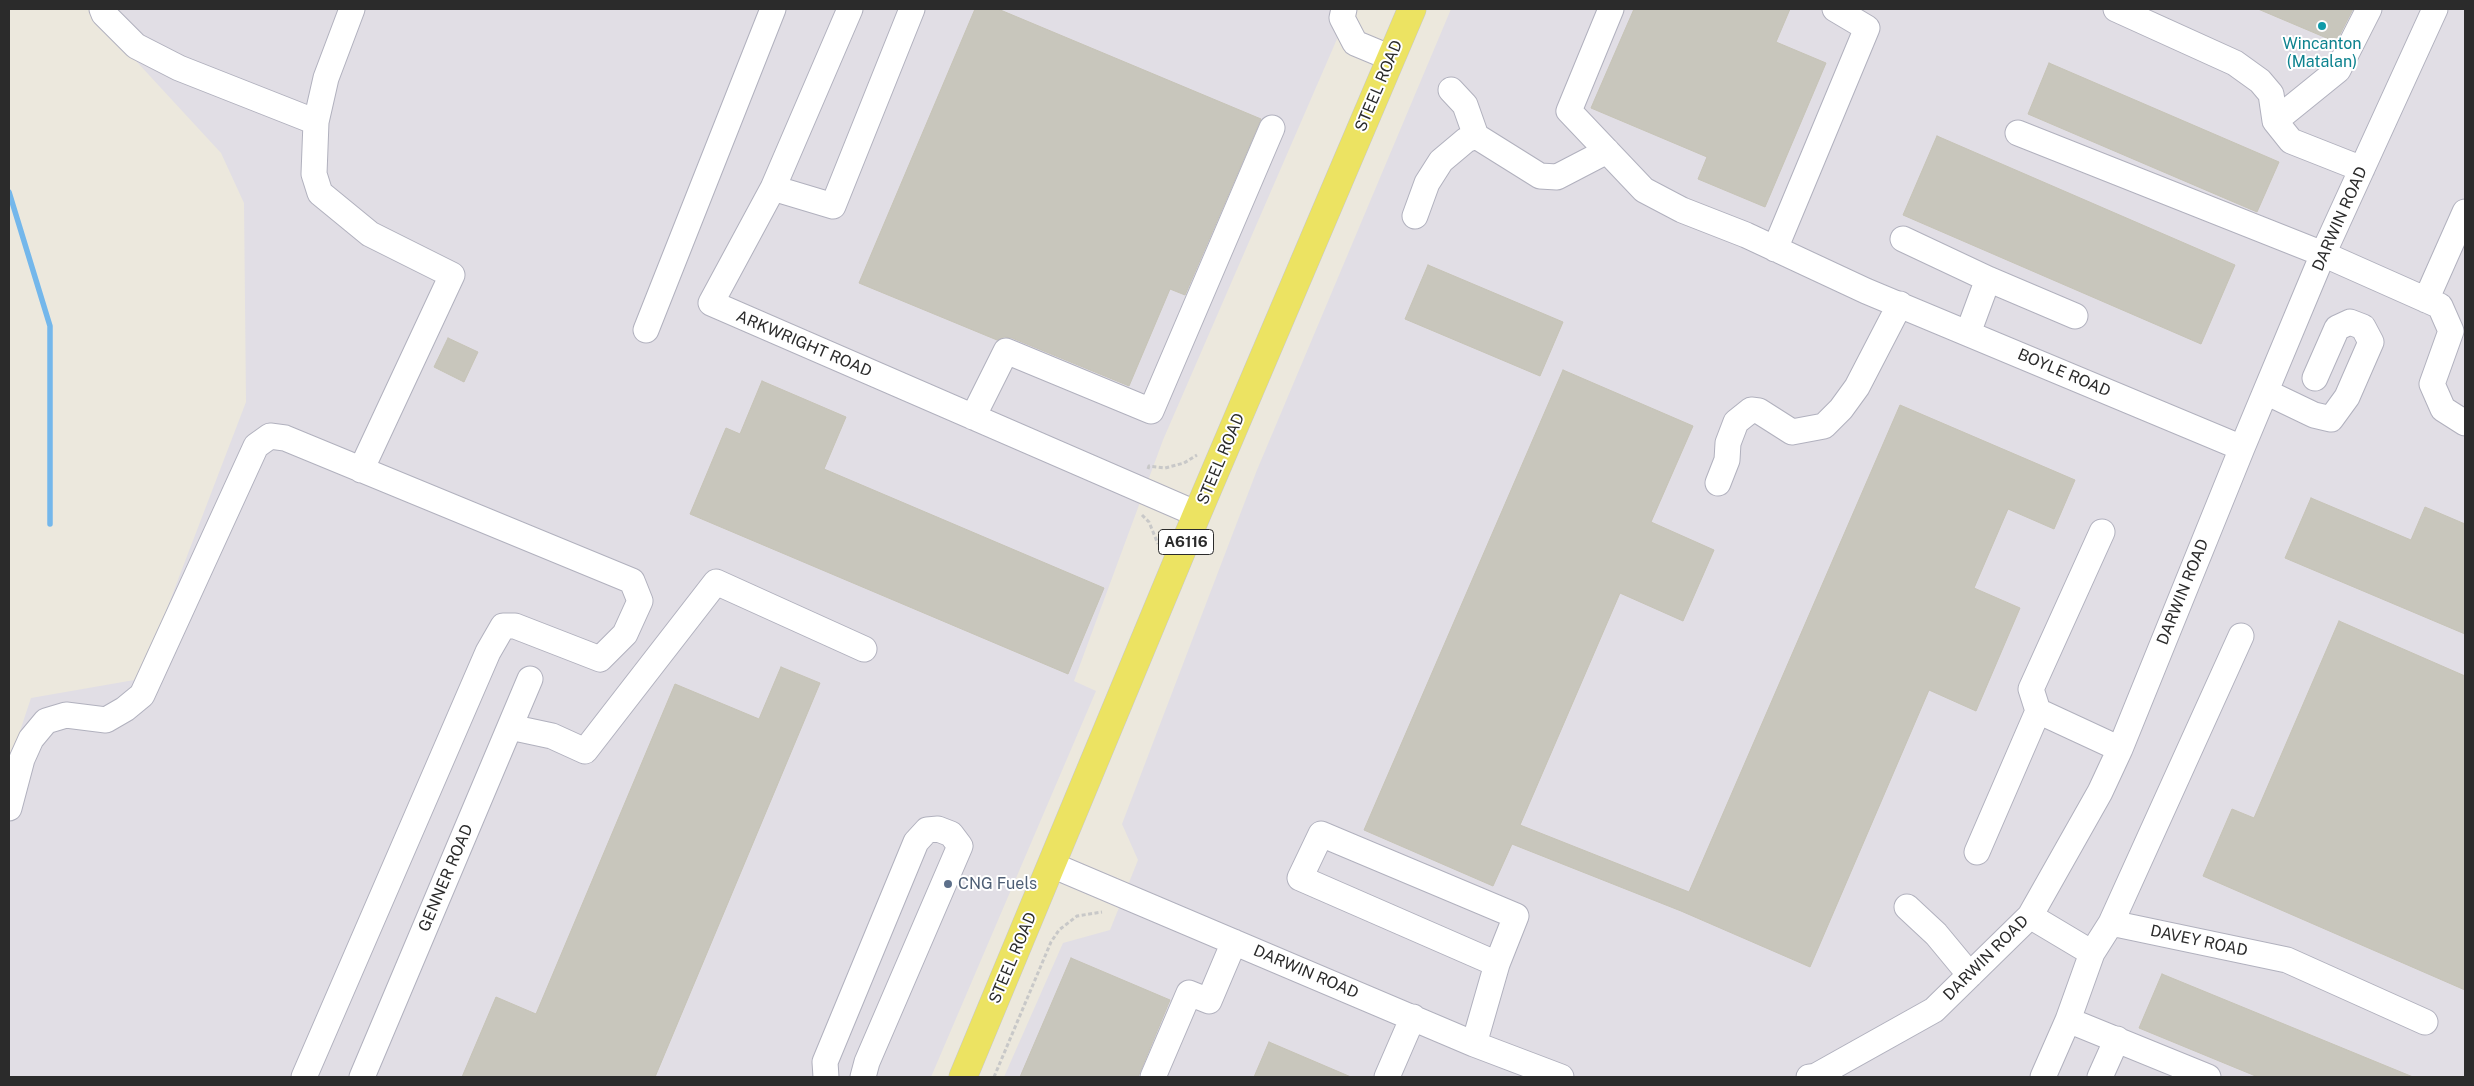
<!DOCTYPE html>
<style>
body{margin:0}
#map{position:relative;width:2474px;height:1086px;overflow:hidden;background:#ece8dd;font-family:"Public Sans",sans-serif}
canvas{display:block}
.frame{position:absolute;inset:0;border:10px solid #2b2b2b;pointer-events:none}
</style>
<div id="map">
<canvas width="2474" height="1086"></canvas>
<div class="frame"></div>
</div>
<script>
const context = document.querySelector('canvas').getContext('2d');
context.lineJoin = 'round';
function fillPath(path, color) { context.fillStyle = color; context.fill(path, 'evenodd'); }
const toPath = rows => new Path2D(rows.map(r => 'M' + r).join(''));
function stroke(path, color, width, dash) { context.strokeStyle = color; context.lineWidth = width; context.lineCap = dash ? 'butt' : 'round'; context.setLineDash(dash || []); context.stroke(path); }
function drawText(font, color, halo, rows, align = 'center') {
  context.font = font + ' "Public Sans",sans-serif'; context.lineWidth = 4; context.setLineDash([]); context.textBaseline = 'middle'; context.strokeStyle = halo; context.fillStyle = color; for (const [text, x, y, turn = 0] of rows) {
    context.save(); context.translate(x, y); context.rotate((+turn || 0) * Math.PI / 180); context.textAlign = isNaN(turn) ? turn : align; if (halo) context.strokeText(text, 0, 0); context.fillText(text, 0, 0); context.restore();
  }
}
const industrial = toPath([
 [88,9,1350,9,1163,440,1074,681,1096,691,931,1077,9,1077,9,764,31,698,140,679,246,402,244,203,221,153],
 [1451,9,2465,9,2465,1077,1004,1077,1063,943,1110,930,1138,860,1122,824,1257,470]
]);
const stream = toPath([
 [9,192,50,326,50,524]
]);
const building = toPath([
 [975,9,998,9,1261,119,1185,295,1170,289,1129,386,1012,338,1004,337,997,340,859,283,975,9],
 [1634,9,1790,9,1776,42,1826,63,1765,207,1698,179,1707,157,1591,108,1634,9],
 [2258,9,2353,9,2336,42,2258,9],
 [2049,63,2279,162,2257,212,2028,114,2049,63],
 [1937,136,2235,265,2201,344,1903,215,1937,136],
 [1428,265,1563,322,1540,376,1405,319,1428,265],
 [448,338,478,352,464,382,434,367,448,338],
 [1563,370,1693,426,1651,522,1714,550,1683,621,1620,593,1520,825,1689,892,1900,405,2075,480,2054,529,2008,509,1974,588,2020,608,1976,711,1929,690,1810,967,1681,911,1512,844,1493,886,1364,830,1563,370],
 [762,381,846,417,824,469,1104,588,1068,674,690,514,726,428,740,434,762,381],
 [2311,498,2411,540,2425,507,2465,524,2465,634,2285,558,2311,498],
 [2339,621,2465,676,2465,990,2203,876,2232,809,2254,818,2339,621],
 [781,667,820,683,655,1077,462,1077,496,997,536,1014,675,684,759,719,781,667],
 [1071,958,1170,1000,1138,1077,1020,1077,1071,958],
 [2162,974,2413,1077,2258,1077,2139,1028,2162,974],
 [1269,1042,1351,1077,1254,1077,1269,1042]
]);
const path = toPath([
 [1148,469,1149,466,1165,468,1184,463,1197,455],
 [1142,515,1149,522,1158,544],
 [994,1077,1051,942,1059,930,1077,916,1102,912]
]);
const minor = toPath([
 [102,9,104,14,136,46,179,68,316,122],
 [352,9,326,78,316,122,314,174,320,193,370,234,452,275,361,470],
 [850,9,773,188,711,303,1197,514],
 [1344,9,1342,18,1355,43,1391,58],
 [1611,9,1569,111,1644,190,1682,210,1746,235,1866,291,2242,448],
 [2116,9,2235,63,2260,81,2271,94,2275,121,2291,141,2362,169],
 [1451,90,1465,105,1476,136,1540,176,1557,177,1607,151],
 [2275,121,2338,70,2369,9],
 [2018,133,2323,254,2440,306,2451,331,2432,384,2443,409,2465,423],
 [773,188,833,206,912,9],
 [1415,216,1427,183,1441,161,1466,140,1476,136],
 [1903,239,1988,279,1968,333],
 [1775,249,1867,28,1835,9],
 [1988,279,2075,316],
 [2426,300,2465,212],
 [646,330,773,9],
 [2266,392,2314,415,2331,419,2347,397,2371,342,2363,327,2350,322,2337,328,2315,378],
 [973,417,1006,351,1151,411,1272,128],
 [1718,483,1727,460,1728,443,1736,422,1751,410,1759,411,1792,432,1824,426,1841,409,1857,387,1900,304],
 [2102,532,2031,689,2038,711,2120,749],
 [510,727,552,736,585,751,716,582,864,649],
 [9,808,22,759,31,739,46,721,66,715,106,720,125,709,142,695,256,446,270,436,285,438,632,581,640,601,625,634,600,659,515,626,503,626,488,652,304,1077],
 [1977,852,2038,711],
 [1052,865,1474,1044,1561,1077],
 [1907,907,1936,934,1970,975],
 [2030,916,2092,953,2068,1020,2043,1077],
 [2111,923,2287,960,2425,1022],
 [2092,953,2111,923,2241,636],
 [2068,1020,2208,1077],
 [1474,1044,1497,964,1300,878,1321,834,1516,916,1497,964],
 [362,1077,530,679],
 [826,1077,825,1062,916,842,927,830,938,829,951,834,960,846,867,1062,863,1077],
 [1153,1077,1189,993,1209,1001,1234,942],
 [1387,1077,1413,1017],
 [1809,1077,1816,1076,1934,1010,2030,916,2100,792,2120,749,2242,448,2323,254,2435,9],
 [2100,1077,2117,1039]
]);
const major = toPath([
 [963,1077,1197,514,1412,9]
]);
const markers = [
 [2322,26,5,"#0f9aa8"],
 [948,884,5,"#5c6f8a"]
];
const shields = [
 [1186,542,55]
];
const shieldNames = [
 ["A6116",1186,542]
];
const cultureNames = [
 ["Wincanton",2322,44],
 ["(Matalan)",2322,62]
];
const streetNames = [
 ["STEEL ROAD",1379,86,-67],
 ["DARWIN ROAD",2340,219,-66],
 ["ARKWRIGHT ROAD",804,344,23],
 ["BOYLE ROAD",2064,373,23],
 ["STEEL ROAD",1221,459,-67],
 ["DARWIN ROAD",2183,592,-68],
 ["GENNER ROAD",446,878,-67],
 ["DAVEY ROAD",2199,941,12],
 ["STEEL ROAD",1013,958,-67],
 ["DARWIN ROAD",1986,958,-45],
 ["DARWIN ROAD",1306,972,23]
];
const serviceNames = [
 ["CNG Fuels",958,884]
];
fillPath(industrial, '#e1dee5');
stroke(stream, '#74b7eb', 5.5);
fillPath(building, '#c8c6bc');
stroke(building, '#c7c4b7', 1);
stroke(minor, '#b1b1be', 27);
stroke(major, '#c8c8c8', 29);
stroke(path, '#c8c8c8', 3, [4, 2.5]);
stroke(minor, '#fff', 25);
stroke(major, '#ece362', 28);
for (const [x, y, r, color] of markers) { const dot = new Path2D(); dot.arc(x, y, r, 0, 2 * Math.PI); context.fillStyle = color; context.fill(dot); stroke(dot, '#fff', 2); }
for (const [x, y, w] of shields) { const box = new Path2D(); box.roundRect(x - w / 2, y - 12.5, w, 25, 4); context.fillStyle = '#fff'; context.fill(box); stroke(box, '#2b2b2b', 1); }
drawText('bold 15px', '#2b2b2b', null, shieldNames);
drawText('16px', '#0d838f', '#fff', cultureNames);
drawText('16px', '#2b2b2b', '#fff', streetNames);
drawText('16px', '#4e5e75', '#fff', serviceNames, 'left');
</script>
